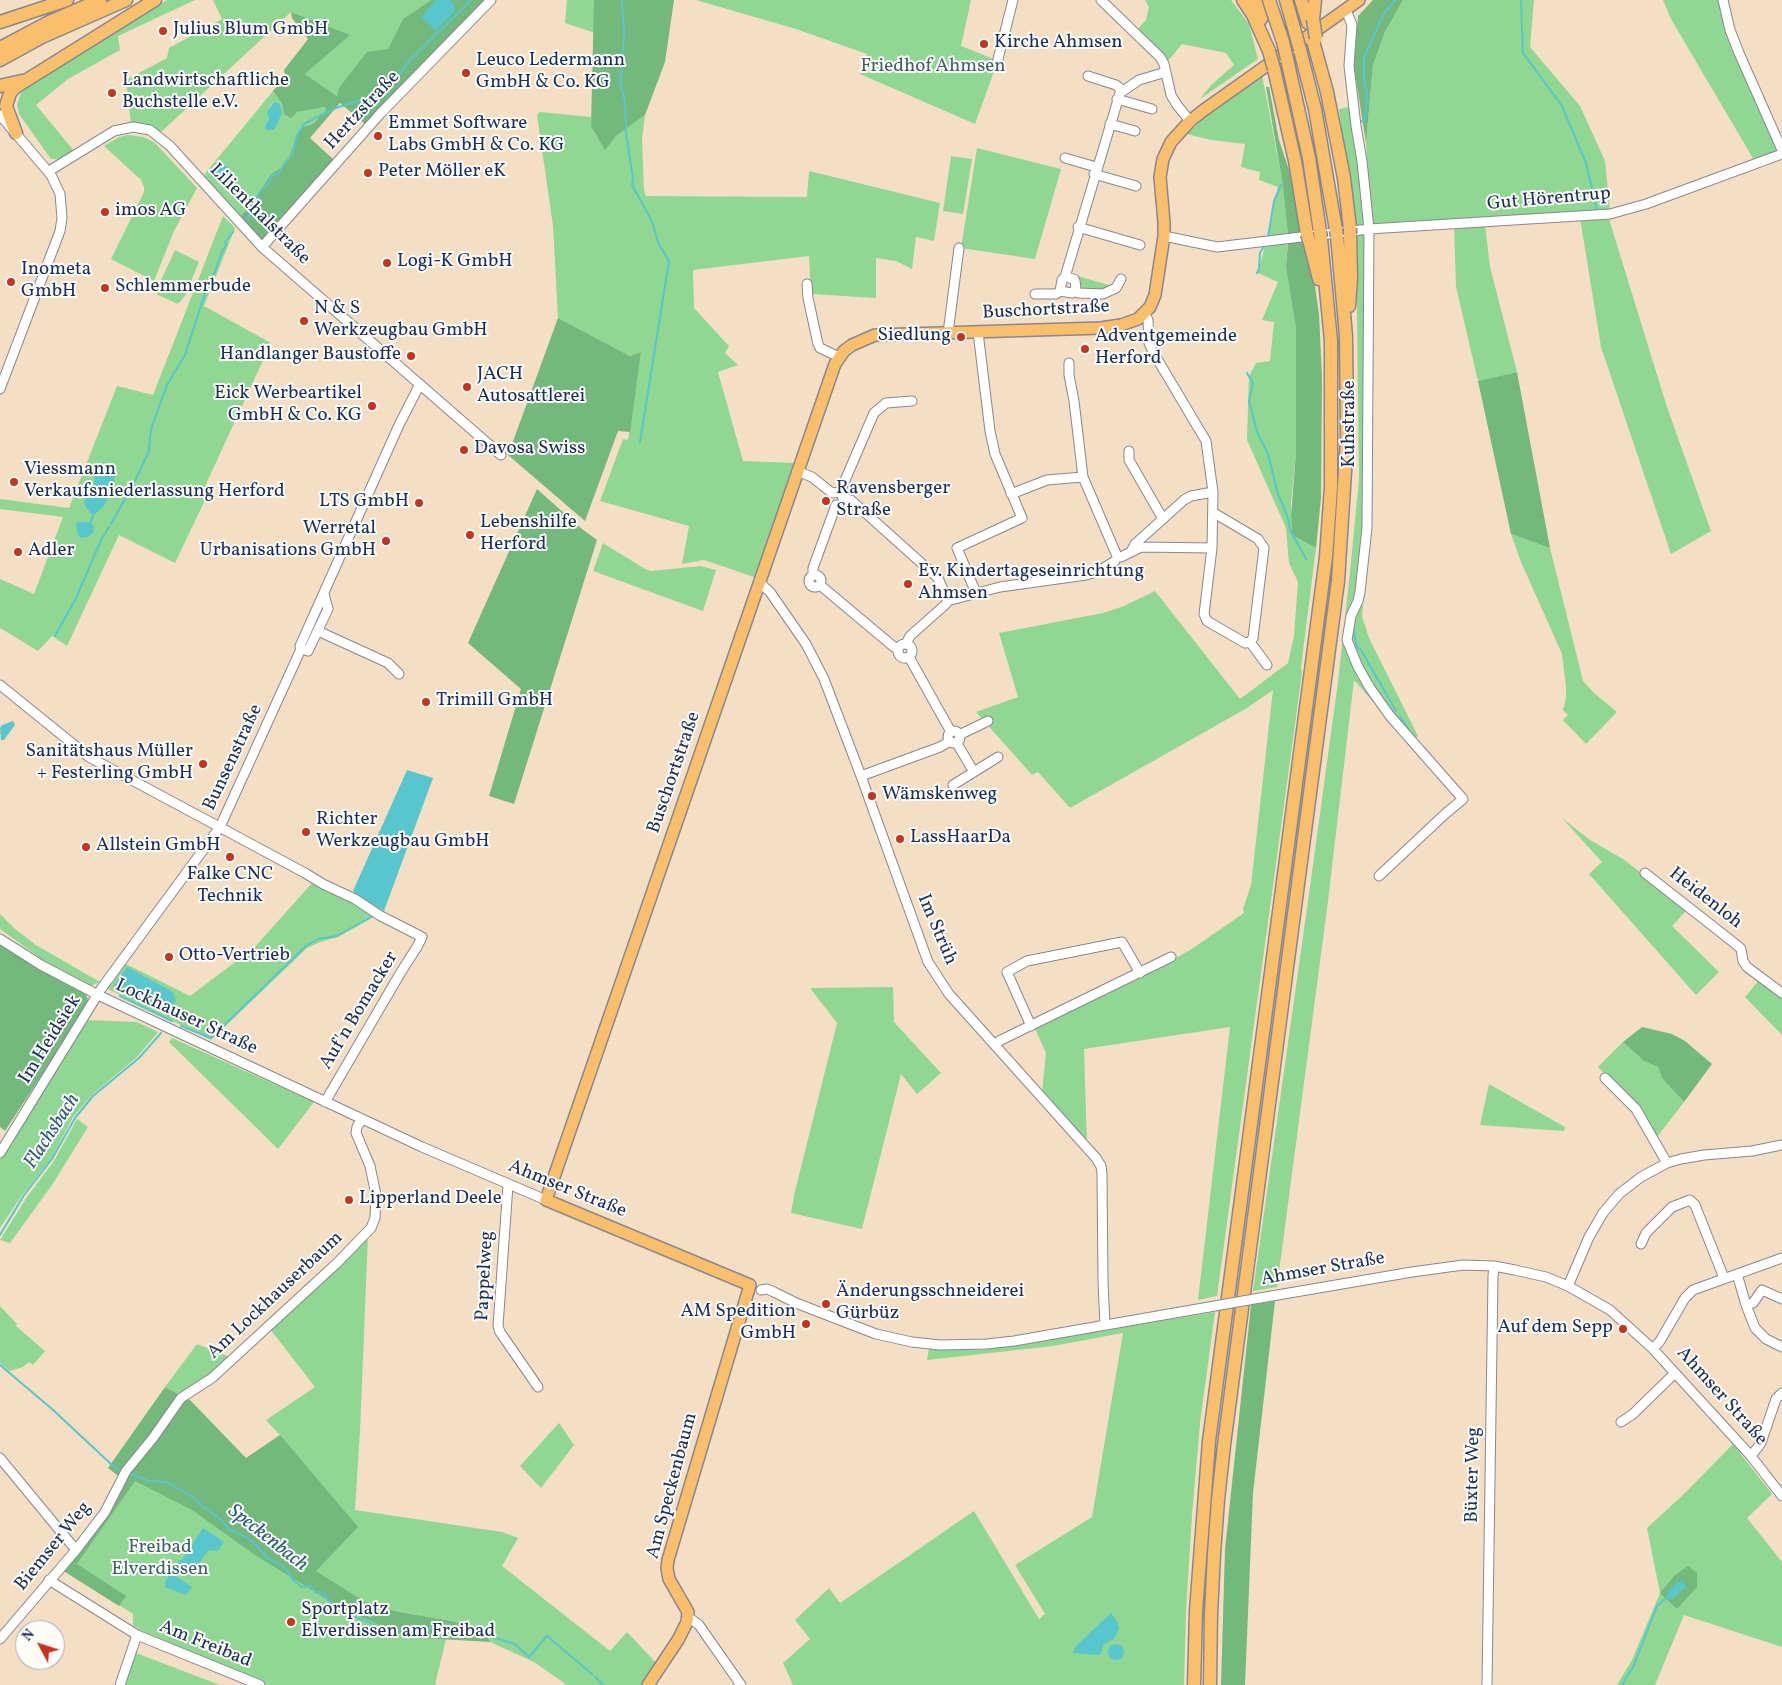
<!DOCTYPE html>
<meta charset="utf-8">
<style>
body{margin:0}
#map{position:relative;width:1782px;height:1685px;overflow:hidden;background:#f5dfc4;font-family:Vollkorn,serif}
canvas{display:block}
.north{position:absolute;left:15px;top:1620px;width:50px;height:50px;box-sizing:border-box;background:#fdfcf7;border:1px solid #a3aaba;border-radius:50%;rotate:310deg;font-size:14px;font-weight:700;line-height:20px;text-align:center;color:#1b2f5e}
.north::after{content:'';display:block;margin:auto;width:18px;height:22px;background:#c8321e;clip-path:polygon(50% 0,100% 100%,50% 72%,0 100%)}
</style>
<div id="map">
<canvas width="1782" height="1685"></canvas>
<div class="north">N</div>
</div>
<script>
const context = document.querySelector('canvas').getContext('2d');
context.lineJoin = 'round';
function fillPath(path, color) { context.fillStyle = color; context.fill(path, 'evenodd'); }
const toPath = rows => new Path2D(rows.map(r => 'M' + r).join(''));
function stroke(path, color, width, dash) { context.strokeStyle = color; context.lineWidth = width; context.lineCap = dash ? 'butt' : 'round'; context.setLineDash(dash || []); context.stroke(path); }
function drawText(font, color, halo, rows, align = 'center') {
  context.font = font + ' Vollkorn,serif'; context.lineWidth = 4; context.setLineDash([]); context.textBaseline = 'middle'; context.strokeStyle = halo; context.fillStyle = color; for (const [text, x, y, turn = 0] of rows) {
    context.save(); context.translate(x, y); context.rotate((+turn || 0) * Math.PI / 180); context.textAlign = isNaN(turn) ? turn : align; if (halo) context.strokeText(text, 0, 0); context.fillText(text, 0, 0); context.restore();
  }
}
const green = toPath([
 [167,0,195,0,118,36,120,50,68,79,36,105,74,151,60,159,51,159,19,114,17,105,21,92,126,23],
 [213,0,431,0,403,19,388,50,337,96,305,74,349,35,291,12,161,132,148,124,131,123,126,80,167,58,169,48,222,19],
 [567,0,594,0,595,33,565,23],
 [696,0,971,0,961,46,994,59,997,63,975,124,860,74,867,54,796,29],
 [1145,0,1231,0,1249,24,1258,59,1200,99,1211,85,1234,65,1226,53,1182,44,1168,61,1137,30,1146,20,1149,7],
 [1403,0,1534,0,1530,47,1580,106,1605,161,1610,211,1580,218,1609,219,1667,407,1711,531,1671,554,1601,347,1580,218,1485,225,1490,267,1517,372,1478,381,1456,287,1454,222,1371,227,1366,143,1373,65,1385,32],
 [1663,0,1719,0,1732,50,1779,151,1754,160,1671,19],
 [1262,75,1282,179,1288,234,1286,267,1296,329,1296,453,1291,503,1292,535,1316,548,1301,667,1302,673,1217,1296,1198,1300,1230,1027,1084,1049,1087,1144,1042,1092,1046,1053,1035,1029,1174,959,1190,950,1244,913,1243,909,1251,885,1273,690,1247,708,1070,808,1038,772,1032,775,976,712,1018,697,999,633,1103,613,1124,606,1155,591,1240,699,1288,663,1294,636,1298,582,1289,563,1286,528,1247,440,1249,376,1256,363,1270,361,1274,322,1262,320,1278,282,1258,273,1267,238,1278,187,1259,180,1260,172,1241,167,1245,144,1211,140,1187,134,1211,112],
 [273,91,282,104,284,114,324,107,326,110,313,124,303,127,297,135,289,157,281,168,271,174,252,203,241,216,203,176],
 [276,102,280,117,276,127,266,124,269,118,270,106,273,103],
 [1349,107,1353,134,1356,136,1367,220,1363,226,1355,228,1339,109],
 [540,112,591,117,591,128,605,149,616,136,645,115,642,139,644,190,646,196,807,197,809,171,940,203,934,241,916,237,912,269,896,261,876,258,876,298,811,294,809,256,693,270,694,308,729,346,725,353,738,365,718,372,743,461,795,463,759,574,754,577,704,560,682,564,689,526,600,501,623,439,628,440,641,352,630,356,558,318,553,226,537,115],
 [128,135,144,137,155,143,197,188,174,231,154,281,111,259,144,192,144,187,141,180,104,146,119,137],
 [977,148,1061,169,1035,259,961,248],
 [951,156,972,159,963,214,943,211],
 [223,216,235,228,204,306,271,343,201,495,206,498,175,563,119,535,67,646,52,636,38,651,0,628,0,579,34,594,63,517,0,509,0,499,69,508,117,386,153,395],
 [1367,232,1365,530,1357,600,1363,606,1362,616,1369,638,1418,736,1410,744,1354,680,1327,909,1277,1287,1253,1291,1310,887,1338,682,1350,572,1359,479,1356,234],
 [175,250,199,262,185,296,178,304,158,295,156,291],
 [1078,276,1115,287,1108,290,1079,291],
 [1511,534,1550,548,1583,681,1594,693,1617,712,1586,744,1563,720,1568,715,1563,710,1566,698,1566,687,1562,654,1521,562],
 [603,543,645,569,651,571,701,566,716,570,703,611,593,571],
 [1562,818,1590,840,1623,859,1688,909,1672,926,1719,972,1696,995,1589,874,1602,862],
 [312,883,343,898,356,901,375,916,338,937,320,942,307,948,211,1040,108,989,126,964,190,996,254,948],
 [0,914,15,929,36,945,100,982,90,986,43,960,0,929],
 [1760,979,1782,996,1782,1035,1745,997],
 [893,987,894,1022,941,1073,917,1094,901,1074,862,1229,791,1213,795,1191,837,1023,810,988],
 [87,1020,137,1022,158,1032,137,1057,92,1095,73,1117,51,1159,22,1195,0,1228,0,1158],
 [172,1038,314,1102,278,1149,169,1042],
 [1623,1042,1644,1061,1658,1067,1662,1078,1684,1102,1657,1137,1635,1105,1598,1067],
 [1489,1084,1565,1127,1564,1131,1480,1125],
 [77,1119,88,1127,52,1185,10,1243,0,1240,27,1197,54,1161],
 [368,1236,360,1431,355,1510,502,1532,518,1538,502,1566,610,1651,627,1632,658,1665,644,1685,567,1685,534,1662,490,1642,483,1628,446,1620,399,1612,369,1604,316,1571,280,1435,266,1420,315,1387,270,1329],
 [0,1306,17,1324,16,1326,45,1351,33,1365,29,1362,23,1367,9,1371,0,1363],
 [1215,1312,1200,1423,1192,1515,1186,1611,1184,1685,793,1685,783,1663,810,1639,795,1620,829,1588,840,1603,974,1511,1039,1619,1045,1614,1015,1565,1092,1517,1123,1333,1053,1346,927,1360,929,1349,982,1350],
 [197,1344,230,1357,205,1379,181,1395,165,1387],
 [559,1423,574,1445,541,1488,520,1466],
 [1733,1444,1772,1494,1747,1518,1782,1562,1782,1647,1684,1615,1655,1685,1617,1685,1632,1660,1660,1593,1647,1528,1685,1493],
 [135,1480,192,1510,407,1637,446,1639,435,1685,268,1685,142,1631,133,1625,133,1614,70,1574],
 [136,1653,220,1685,125,1685]
]);
const forest = toPath([
 [431,0,487,0,365,124,340,103,310,138,334,160,265,238,260,239,241,216,252,203,271,174,281,168,289,157,297,135,303,127,313,124,326,110,324,107,297,112,291,118,284,114,282,104,273,91,285,76,284,70,308,39,292,18,291,12,350,35,305,74,337,96,339,88,367,52,388,49,403,19],
 [594,0,674,0,665,62,645,115,616,136,605,150,591,127],
 [1373,0,1403,0,1385,32,1373,65,1366,143,1354,66,1358,16],
 [1266,87,1269,87,1279,140,1289,170,1300,232,1288,234,1282,179],
 [1303,241,1312,265,1319,314,1322,377,1321,498,1316,548,1292,535,1291,516,1296,453,1296,329,1286,267,1288,242],
 [558,318,630,356,641,352,630,432,618,431,585,521,508,455],
 [1517,372,1550,548,1511,534,1478,381],
 [537,489,582,529,597,540,514,804,489,796,521,689,468,643],
 [0,943,32,964,86,994,89,1003,5,1131,0,1127],
 [1642,1027,1672,1034,1685,1041,1712,1064,1684,1102,1662,1078,1658,1067,1644,1061,1623,1042],
 [1275,1301,1253,1493,1245,1685,1221,1685,1225,1549,1251,1305],
 [165,1387,190,1400,246,1458,280,1435,358,1527,316,1571,369,1604,399,1612,446,1620,483,1628,490,1642,407,1637,341,1608,255,1555,192,1510,135,1481,77,1564,126,1596,119,1606,62,1570,107,1514,126,1482,108,1468],
 [1688,1566,1697,1573,1697,1587,1677,1609,1660,1593,1674,1576]
]);
const water = toPath([
 [436,0,449,0,454,4,455,11,436,30,423,19,422,16],
 [276,102,280,105,282,113,276,127,273,130,268,130,265,129,266,124,269,118,267,112,273,103],
 [220,165,226,166,231,171,234,177,228,184,216,178,215,173,216,167],
 [102,469,114,470,115,472,114,484,104,506,93,516,84,504,86,496,94,484,95,476,93,471],
 [79,522,88,522,94,525,93,532,88,537,81,538,78,535,76,523],
 [13,721,15,725,4,740,1,740,0,728,2,725],
 [407,770,433,778,384,911,357,897,353,891],
 [127,967,173,992,176,1001,172,1008,165,1011,160,1011,113,987],
 [203,1528,224,1542,218,1551,209,1550,189,1576,175,1567,179,1560,182,1560],
 [171,1573,192,1587,186,1595,165,1587,165,1582],
 [1681,1581,1684,1584,1685,1588,1671,1600,1666,1598,1667,1594,1675,1584],
 [1111,1613,1117,1621,1119,1629,1114,1639,1104,1644,1100,1655,1073,1653,1075,1647],
 '1108 1652a8 8 0 1 1 16 0a8 8 0 1 1-16 0Z'
]);
const stream = toPath([
 [622,0,624,32,623,52,620,63,622,70,620,81,625,102,626,133,633,178,632,185,652,221,658,242,669,261,640,442],
 [1521,0,1523,53,1562,106,1586,163,1597,210],
 [1360,122,1365,120,1367,93,1364,80,1364,58,1383,15,1395,0],
 [246,219,249,217,251,207,257,201,258,195,261,190,268,185,272,176,280,172,284,164,292,155,297,135,304,124,333,109,363,99,374,97,383,91,400,74,409,61,471,0],
 [1268,237,1274,201,1281,185],
 [1257,273,1259,269,1260,253,1264,246],
 [1247,373,1253,383,1249,401,1257,432,1268,454,1278,494,1288,518,1290,530,1306,559],
 [90,523,93,516],
 [111,524,135,481,149,451,151,429,167,385,185,355,208,284,215,272,221,254,226,245,225,242,233,232],
 [1353,627,1357,647,1361,650,1396,711],
 [55,636,76,598,102,538,109,527],
 [1400,717,1410,731],
 [120,996,172,1021],
 [181,1026,211,1038,306,946,318,939,337,936,373,916],
 [0,1235,24,1195,52,1159,75,1118,93,1096,139,1058,161,1033],
 [0,1365,52,1409,112,1465,122,1471],
 [128,1473,149,1481,167,1482,197,1500,202,1506,219,1518,229,1529,247,1538,257,1546,267,1558,281,1565,289,1573,293,1580,302,1587,311,1586,315,1592,324,1594,330,1603,341,1605,341,1610,346,1614,366,1621,390,1632,395,1630,406,1629,416,1631,420,1634,427,1629,443,1625,460,1627,515,1644,529,1657,547,1636,592,1674],
 [595,1677,604,1685],
 [1622,1685,1634,1665,1657,1606,1666,1598]
]);
const minor = toPath([
 [1101,0,1160,57,1164,64,1171,95,1177,105,1190,121],
 [1723,0,1730,30,1739,53,1782,150],
 [1346,10,1352,25,1349,66,1356,126,1362,161,1369,229,1367,528,1360,592,1358,601,1351,616,1347,640,1358,667,1370,688,1390,716,1463,799,1445,814,1379,876],
 [997,63,1013,0],
 [1088,76,1116,85,1122,90],
 [1117,99,1152,109],
 [0,115,51,175,60,194,62,218,60,231,0,389],
 [1110,124,1135,131],
 [1065,158,1096,167],
 [49,171,114,131,133,127,150,130,170,146,262,247,501,455],
 [1094,174,1136,186],
 [1078,227,1140,245],
 [1164,236,1217,247,1369,229,1610,214,1646,204,1782,154],
 [262,247,380,114,491,0],
 [1065,277,1120,93,1139,80,1166,72],
 [1065,277,1074,279,1075,281,1076,289,1072,293,1060,291,1062,280,1065,277],
 [807,284,808,298,818,344,820,348,839,357],
 [1074,291,1078,293,1103,294,1116,288,1121,279],
 [1035,294,1056,294,1060,291],
 [948,333,959,248],
 [1069,363,1069,375,1074,401,1083,477,1117,556],
 [1129,451,1129,460,1163,519],
 [797,471,812,477,832,493],
 [840,492,874,413,886,403,912,401],
 [1213,492,1212,548,1204,614,1207,621,1245,643,1250,642],
 [832,493,840,492,843,498,851,500,938,578,947,599],
 [1011,494,1047,480,1083,477],
 [1214,513,1258,539,1264,548,1253,638,1250,642],
 [1132,550,1135,544,1184,500,1191,496,1213,492,1206,441,1153,352,1149,343,1148,320,1145,314],
 [1121,557,1141,547,1212,548],
 '809 581a6 6 0 1 1 12 0a6 6 0 1 1-12 0Z',
 [813,575,813,568,836,505],
 [759,582,770,592,806,644,824,679,861,776,928,962,949,994,1096,1158,1101,1166,1102,1174,1103,1282,1105,1325],
 [820,585,894,647,898,649],
 [976,593,957,548,1022,518,995,454,990,431,978,332],
 [951,600,1000,587,1086,575,1099,571,1115,561],
 [318,631,388,663,399,674],
 [1250,642,1267,665],
 [906,644,910,636,946,604],
 '898 651a7 7 0 1 1 14 0a7 7 0 1 1-14 0Z',
 [301,649,308,651,328,609,324,594],
 [909,657,951,732],
 [0,685,89,757,305,873,323,884,355,899,379,915,422,937,417,947,401,972,325,1102],
 '948 737a6 6 0 1 1 12 0a6 6 0 1 1-12 0Z',
 [959,735,988,721],
 [956,742,974,772],
 [861,776,940,747,950,741],
 [953,785,998,757],
 [1645,873,1738,946,1741,949,1743,961,1747,967,1782,993],
 [0,939,41,965,98,995,422,1147,546,1200],
 [1031,1026,1007,972,1027,961,1122,942,1140,973],
 [996,1045,999,1041,1171,957],
 [1605,1078,1636,1109,1667,1163],
 [0,1153,101,989,220,827,301,649,300,646,399,425,420,384],
 [508,1185,498,1326,500,1332,538,1387],
 [1641,1244,1646,1233,1672,1207,1690,1200,1695,1205,1724,1278],
 [1737,1274,1746,1305,1755,1328,1766,1339,1782,1347],
 [1568,1286,1589,1237,1603,1213,1619,1194,1641,1177,1667,1163,1681,1159,1704,1155,1752,1151,1782,1145],
 [761,1290,767,1289,774,1292,796,1303,876,1334,912,1342,940,1345,987,1344,1014,1341,1209,1307],
 [1260,1298,1412,1272,1463,1265,1494,1266,1515,1270,1546,1277,1568,1286,1610,1310,1653,1349,1751,1456,1782,1496],
 [1746,1305,1753,1303,1762,1290,1782,1299],
 [1653,1349,1660,1341,1685,1298,1693,1290,1782,1258],
 [1621,1422,1633,1414,1675,1373],
 [1751,1456,1761,1443,1776,1399,1782,1393],
 [0,1458,76,1550],
 [49,1580,137,1635,260,1685],
 [688,1617,699,1625,741,1685],
 [0,1639,76,1550,105,1512,126,1471,153,1438,181,1398,212,1378,337,1263,371,1228,375,1218,376,1195,370,1166,356,1133,357,1127,362,1119],
 [120,1685,137,1635],
 [1487,1685,1493,1276,1494,1266]
]);
const major = toPath([
 [648,1685,678,1640,687,1622,688,1612,669,1579,667,1568,668,1560,750,1285,546,1200,835,364,844,351,852,345,875,335,1101,328,1121,325,1138,319,1150,307,1155,295,1164,236,1164,222,1160,177,1163,159,1171,142,1190,121,1204,110,1359,0]
]);
const highway = toPath([
 [1243,0,1253,15,1269,51],
 [1255,0,1261,19],
 [1269,0,1283,42],
 [1286,0,1295,32],
 [1301,0,1308,23],
 [1313,19,1315,0],
 [0,22,67,0],
 [1313,41,1327,92,1337,142,1344,178,1350,228],
 [0,48,47,23,100,0],
 [1300,50,1315,109,1336,230],
 [1287,59,1309,158,1320,232],
 [0,60,42,37,126,0],
 [1274,69,1295,161,1307,234],
 [0,86,22,81],
 [16,133,6,106,10,93,14,88,155,0],
 [1309,240,1319,279],
 [1349,306,1351,278,1350,234],
 [1194,1685,1196,1611,1209,1441,1326,557,1331,487,1331,341,1321,238],
 [1210,1685,1211,1614,1214,1554,1218,1500,1224,1445,1338,581,1347,440,1346,336,1337,236]
]);
const minorBridge = toPath([
 [1209,1307,1260,1298]
]);
const highwayBridge = toPath([
 [1313,19,1316,38],
 [1295,32,1300,50],
 [1283,42,1287,59],
 [1269,51,1274,69],
 [1350,228,1350,234],
 [1336,230,1337,236],
 [1320,232,1321,238],
 [1307,234,1309,240]
]);
const markers = [
 [163,31,5,"#c8321e"],
 [984,44,5,"#c8321e"],
 [466,73,5,"#c8321e"],
 [112,93,5,"#c8321e"],
 [378,136,5,"#c8321e"],
 [368,173,5,"#c8321e"],
 [105,212,5,"#c8321e"],
 [387,263,5,"#c8321e"],
 [11,282,5,"#c8321e"],
 [105,288,5,"#c8321e"],
 [304,321,5,"#c8321e"],
 [961,337,5,"#c8321e"],
 [1085,349,5,"#c8321e"],
 [411,356,5,"#c8321e"],
 [467,387,5,"#c8321e"],
 [372,406,5,"#c8321e"],
 [464,450,5,"#c8321e"],
 [14,482,5,"#c8321e"],
 [826,501,5,"#c8321e"],
 [419,503,5,"#c8321e"],
 [470,535,5,"#c8321e"],
 [386,541,5,"#c8321e"],
 [18,552,5,"#c8321e"],
 [908,584,5,"#c8321e"],
 [426,702,5,"#c8321e"],
 [203,764,5,"#c8321e"],
 [872,796,5,"#c8321e"],
 [306,832,5,"#c8321e"],
 [900,839,5,"#c8321e"],
 [86,847,5,"#c8321e"],
 [230,857,5,"#c8321e"],
 [169,957,5,"#c8321e"],
 [349,1200,5,"#c8321e"],
 [826,1304,5,"#c8321e"],
 [806,1324,5,"#c8321e"],
 [1623,1329,5,"#c8321e"],
 [291,1622,5,"#c8321e"]
];
const poiNames = [
 ["Julius Blum GmbH",173,31],
 ["Kirche Ahmsen",994,44],
 ["Leuco Ledermann",476,62],
 ["GmbH & Co. KG",476,84],
 ["Landwirtschaftliche",122,82],
 ["Buchstelle e.V.",122,104],
 ["Emmet Software",388,125],
 ["Labs GmbH & Co. KG",388,147],
 ["Peter Möller eK",378,173],
 ["imos AG",115,212],
 ["Logi-K GmbH",397,263],
 ["Inometa",21,271],
 ["GmbH",21,293],
 ["Schlemmerbude",115,288],
 ["N & S",314,310],
 ["Werkzeugbau GmbH",314,332],
 ["Siedlung",951,337,"right"],
 ["Adventgemeinde",1095,338],
 ["Herford",1095,360],
 ["Handlanger Baustoffe",401,356,"right"],
 ["JACH",477,376],
 ["Autosattlerei",477,398],
 ["Eick Werbeartikel",362,395,"right"],
 ["GmbH & Co. KG",362,417,"right"],
 ["Davosa Swiss",474,450],
 ["Viessmann",24,471],
 ["Verkaufsniederlassung Herford",24,493],
 ["Ravensberger",836,490],
 ["Straße",836,512],
 ["LTS GmbH",409,503,"right"],
 ["Lebenshilfe",480,524],
 ["Herford",480,546],
 ["Werretal",376,530,"right"],
 ["Urbanisations GmbH",376,552,"right"],
 ["Adler",28,552],
 ["Ev. Kindertageseinrichtung",918,573],
 ["Ahmsen",918,595],
 ["Trimill GmbH",436,702],
 ["Sanitätshaus Müller",193,753,"right"],
 ["+ Festerling GmbH",193,775,"right"],
 ["Wämskenweg",882,796],
 ["Richter",316,821],
 ["Werkzeugbau GmbH",316,843],
 ["LassHaarDa",910,839],
 ["Allstein GmbH",96,847],
 ["Falke CNC",230,876,"center"],
 ["Technik",230,898,"center"],
 ["Otto-Vertrieb",179,957],
 ["Lipperland Deele",359,1200],
 ["Änderungsschneiderei",836,1293],
 ["Gürbüz",836,1315],
 ["AM Spedition",796,1313,"right"],
 ["GmbH",796,1335,"right"],
 ["Auf dem Sepp",1613,1329,"right"],
 ["Sportplatz",301,1611],
 ["Elverdissen am Freibad",301,1633]
];
const parkNames = [
 ["Friedhof Ahmsen",933,68],
 ["Freibad",160,1549],
 ["Elverdissen",160,1571]
];
const streetNames = [
 ["Hertzstraße",363,111,-47],
 ["Gut Hörentrup",1549,200,-5],
 ["Lilienthalstraße",259,215,45],
 ["Buschortstraße",1046,311,-3],
 ["Kuhstraße",1351,424,-90],
 ["Bunsenstraße",234,758,-65],
 ["Buschortstraße",675,773,-71],
 ["Heidenloh",1705,899,38],
 ["Im Strüh",936,930,67],
 ["Auf'n Bomacker",360,1011,-59],
 ["Lockhauser Straße",186,1018,25],
 ["Im Heidsiek",51,1040,-58],
 ["Ahmser Straße",567,1190,22],
 ["Ahmser Straße",1323,1270,-10],
 ["Pappelweg",486,1276,-87],
 ["Am Lockhauserbaum",276,1296,-43],
 ["Ahmser Straße",1721,1397,48],
 ["Büxter Weg",1474,1475,-89],
 ["Am Speckenbaum",673,1486,-75],
 ["Biemser Weg",54,1547,-51],
 ["Am Freibad",205,1645,22]
];
const waterNames = [
 ["Flachsbach",53,1132,-57],
 ["Speckenbach",267,1539,38]
];
fillPath(green, '#8fd792');
fillPath(forest, '#73b87c');
fillPath(water, '#58c6cd');
stroke(stream, '#58c6cd', 2);
stroke(minor, '#888791', 11);
stroke(major, '#888791', 14);
stroke(highway, '#888791', 15);
stroke(minor, '#fff', 9);
stroke(major, '#f9bf6d', 11);
stroke(highway, '#f9bf6d', 12);
stroke(minorBridge, '#888791', 11, []);
stroke(highwayBridge, '#888791', 15, []);
stroke(minorBridge, '#fff', 9);
stroke(highwayBridge, '#f9bf6d', 12);
for (const [x, y, r, color] of markers) { const dot = new Path2D(); dot.arc(x, y, r, 0, 2 * Math.PI); context.fillStyle = color; context.fill(dot); stroke(dot, '#fdfcf7', 2); }
drawText('19px', '#1b2f5e', '#fdfcf7', poiNames, 'left');
drawText('19px', '#3e616e', '#fdfcf7', parkNames);
drawText('19px', '#1b2f5e', '#fdfcf7', streetNames);
drawText('italic 20px', '#2d5c7f', '#fdfcf7', waterNames);
</script>
